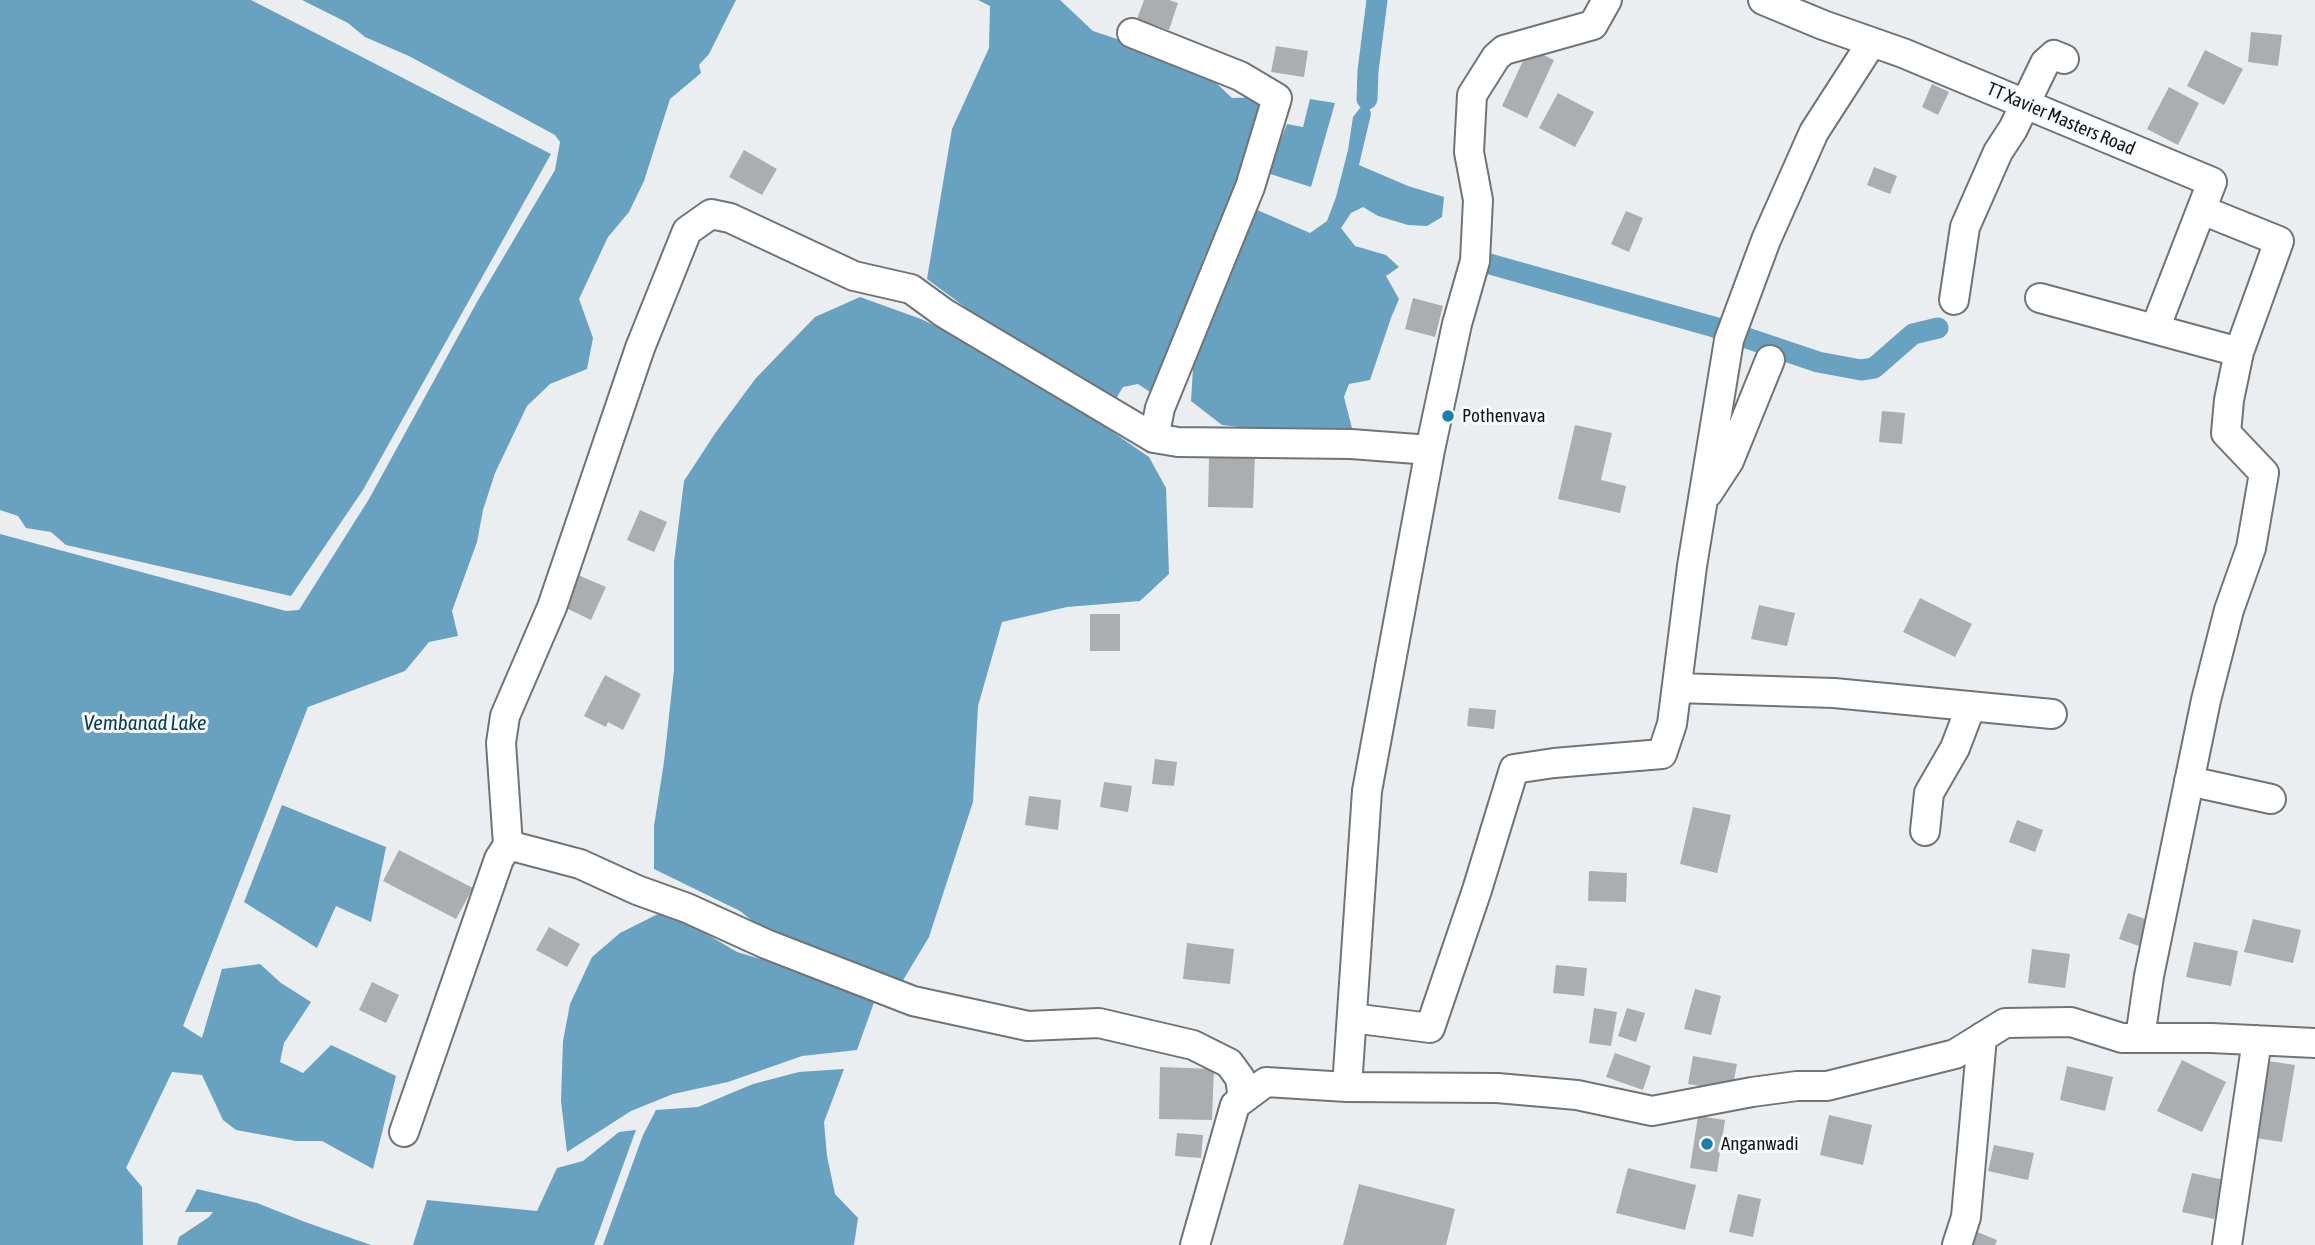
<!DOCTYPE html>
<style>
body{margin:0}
canvas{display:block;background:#eaeef0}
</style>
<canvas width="2315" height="1245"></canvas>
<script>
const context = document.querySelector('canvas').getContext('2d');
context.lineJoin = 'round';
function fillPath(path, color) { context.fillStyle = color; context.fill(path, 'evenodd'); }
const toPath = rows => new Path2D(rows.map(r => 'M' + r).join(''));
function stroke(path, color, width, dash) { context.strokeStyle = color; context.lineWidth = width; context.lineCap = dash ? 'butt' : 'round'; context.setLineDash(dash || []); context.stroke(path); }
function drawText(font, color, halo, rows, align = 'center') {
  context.font = font + ' "Asap Condensed",sans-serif'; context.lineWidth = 6; context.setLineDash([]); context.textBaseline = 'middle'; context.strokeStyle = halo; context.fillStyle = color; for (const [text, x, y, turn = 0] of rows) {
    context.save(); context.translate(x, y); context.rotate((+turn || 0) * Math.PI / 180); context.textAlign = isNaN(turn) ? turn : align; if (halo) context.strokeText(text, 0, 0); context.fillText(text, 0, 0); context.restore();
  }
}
const water = toPath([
 [0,0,251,0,551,154,363,490,291,596,66,545,51,532,26,528,18,516,0,510],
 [302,0,736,0,709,54,699,65,701,73,670,99,644,181,629,212,608,237,579,299,593,338,587,369,550,384,527,406,495,473,483,510,477,542,452,611,458,636,429,642,405,671,308,707,183,1026,202,1038,222,969,260,964,281,983,311,1002,284,1043,280,1062,303,1073,331,1045,396,1076,373,1169,322,1141,296,1141,236,1130,223,1120,202,1075,172,1072,126,1168,142,1187,143,1245,0,1245,0,534,286,611,299,610,369,499,477,302,555,170,560,142,555,135,409,56,365,37,348,23],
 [978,0,1060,0,1093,31,1126,42,1213,80,1232,98,1265,97,1268,106,1226,211,1204,257,1188,318,1159,398,1138,384,1123,387,1111,407,1049,369,927,279,952,129,989,48,990,6],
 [1310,99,1335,103,1311,187,1267,173,1287,124,1303,127],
 [1367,99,1371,114,1359,165,1408,186,1444,197,1442,217,1427,226,1408,225,1378,216,1363,207,1351,213,1341,228,1355,246,1386,255,1399,267,1386,276,1399,299,1391,318,1370,380,1349,384,1344,397,1353,432,1265,430,1222,425,1191,401,1193,368,1255,209,1310,233,1327,221,1336,197,1348,150,1353,117],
 [860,297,921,319,973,344,1075,406,1149,457,1166,488,1169,574,1140,601,1067,607,1002,622,978,706,973,802,929,937,899,987,832,954,760,927,740,911,654,869,654,826,664,762,674,670,674,562,684,481,716,432,756,378,815,317],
 [282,805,386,847,371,922,336,906,317,948,244,902],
 [666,910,737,952,877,994,857,1050,802,1056,728,1082,673,1094,631,1111,567,1152,561,1101,563,1041,570,1004,592,957,620,933],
 [844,1069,824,1122,827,1156,835,1194,858,1218,854,1245,603,1245,643,1135,656,1110,698,1107,753,1084,799,1072],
 [636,1130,594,1245,413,1245,427,1200,537,1211,557,1168,583,1161,619,1132],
 [197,1189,257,1203,305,1222,371,1245,177,1245,179,1237,209,1217,213,1212,185,1212]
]);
const canal = toPath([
 [1367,99,1368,71,1377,0],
 [1479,261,1714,327,1818,362,1861,370,1874,368,1913,334,1938,328]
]);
const building = toPath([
 [1144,0,1169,0,1178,3,1169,30,1137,19],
 [2251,32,2282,35,2278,66,2248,62],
 [1276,46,1308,51,1304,77,1271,72],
 [1529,48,1554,60,1527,118,1502,106],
 [2205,50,2243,69,2224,105,2187,86],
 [1932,84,1949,92,1938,115,1922,107],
 [2169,87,2199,103,2178,145,2147,129],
 [1558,93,1594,112,1575,147,1539,128],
 [744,150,777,169,762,195,729,177],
 [1874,167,1897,176,1890,194,1867,185],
 [1626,211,1643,218,1629,252,1611,244],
 [1413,298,1443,306,1435,337,1405,329],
 [1882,411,1905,413,1902,444,1879,442],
 [1575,425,1612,433,1601,480,1626,486,1620,513,1558,499],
 [1209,455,1255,455,1253,508,1208,507],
 [640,510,667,522,654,552,627,540],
 [578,575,606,587,591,620,564,607],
 [1920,598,1972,624,1955,657,1903,632],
 [1759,605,1795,613,1787,646,1751,639],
 [1090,614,1120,614,1120,651,1090,651],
 [605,675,641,694,623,730,608,722,606,727,584,716],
 [1469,708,1496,710,1494,729,1467,726],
 [1155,759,1177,762,1174,786,1152,784],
 [1104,782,1132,786,1128,812,1100,807],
 [1029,796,1061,800,1058,830,1025,825],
 [1693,807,1731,815,1717,873,1680,864],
 [2017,820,2043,830,2035,852,2009,842],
 [399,850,473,888,456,919,383,881],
 [1589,871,1627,873,1626,902,1588,901],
 [2128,913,2148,920,2139,946,2119,939],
 [2253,919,2301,930,2293,963,2244,952],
 [549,927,580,944,567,967,536,950],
 [2194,942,2238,951,2231,986,2186,977],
 [1187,943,1234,949,1230,984,1183,979],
 [2032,949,2070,954,2065,988,2028,983],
 [1556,965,1587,968,1584,996,1553,993],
 [372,982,399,995,386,1023,359,1010],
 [1695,989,1721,996,1711,1035,1684,1029],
 [1594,1008,1617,1012,1611,1046,1589,1043],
 [1627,1008,1645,1013,1636,1042,1618,1036],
 [1615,1053,1651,1066,1643,1090,1606,1077],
 [1693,1056,1737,1064,1732,1091,1688,1084],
 [2182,1060,2226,1082,2202,1132,2157,1111],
 [2261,1060,2295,1065,2282,1142,2249,1137],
 [2067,1066,2113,1077,2105,1111,2060,1100],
 [1160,1067,1214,1069,1212,1120,1159,1119],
 [1829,1115,1872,1125,1863,1165,1820,1155],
 [1698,1116,1725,1120,1717,1172,1690,1168],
 [1177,1133,1203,1135,1201,1158,1175,1156],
 [1994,1145,2034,1153,2028,1180,1988,1171],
 [1628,1168,1696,1185,1685,1230,1616,1213],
 [2192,1173,2224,1180,2214,1219,2182,1212],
 [1359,1184,1455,1209,1446,1245,1343,1245],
 [1738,1194,1761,1199,1753,1237,1729,1232],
 [1972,1230,1997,1240,1995,1245,1966,1245]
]);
const minor = toPath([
 [1763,0,1823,25,1903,53,2212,182,2155,329],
 [1132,33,1240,76,1277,98,1250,187,1160,408,1154,438],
 [2040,298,2239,352],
 [1954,300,1965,227,1998,152,2013,129,2045,63,2054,55,2064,59],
 [1708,493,1729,461,1770,360],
 [1677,688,1834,693,2052,714],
 [2189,781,2271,799],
 [1925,831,1929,793,1955,748,1971,706],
 [508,845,580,864,637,890,687,908,766,944,913,1001,1028,1026,1099,1023,1193,1045,1229,1063,1240,1078,1243,1099],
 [1352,1018,1430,1028,1477,890,1514,769,1554,763,1662,754,1672,724,1692,566,1729,340,1766,240,1814,132,1872,42],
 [2140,1038,2149,976,2206,700,2229,610,2251,548,2264,473,2226,433,2229,400,2239,352,2279,241,2202,210],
 [1347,1087,1497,1088,1577,1095,1652,1111,1752,1092,1797,1086,1827,1086,1955,1054,2005,1023,2071,1022,2122,1038,2211,1038,2315,1043],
 [404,1132,499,859,508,845,501,743,505,716,552,607,640,348,687,231,711,214,730,218,854,276,911,289,944,313,1154,438,1178,442,1351,444,1430,450],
 [1195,1245,1235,1105,1266,1082,1347,1087,1367,791,1430,450,1457,324,1475,261,1478,200,1469,152,1472,95,1496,57,1504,50,1593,25,1607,0],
 [1957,1245,1966,1217,1982,1037],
 [2227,1245,2257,1040]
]);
const markers = [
 [1448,416,7,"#1d7eaa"],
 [1707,1144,7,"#1d7eaa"]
];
const streetNames = [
 ["TT Xavier Masters Road",2061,119,23]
];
const poiNames = [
 ["Pothenvava",1462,416],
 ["Anganwadi",1721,1144]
];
const waterNames = [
 ["Vembanad Lake",145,723]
];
fillPath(water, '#69a1c1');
stroke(canal, '#69a1c1', 21);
fillPath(building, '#aaaeb0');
stroke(minor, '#707476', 32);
stroke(minor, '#fff', 28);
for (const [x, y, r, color] of markers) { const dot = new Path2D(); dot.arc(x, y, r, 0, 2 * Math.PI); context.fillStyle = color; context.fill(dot); stroke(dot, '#f7fbfd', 2.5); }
drawText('19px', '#141616', '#f7fbfd', streetNames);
drawText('19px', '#141616', '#f7fbfd', poiNames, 'left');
drawText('italic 21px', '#0a3b51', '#f7fbfd', waterNames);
</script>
